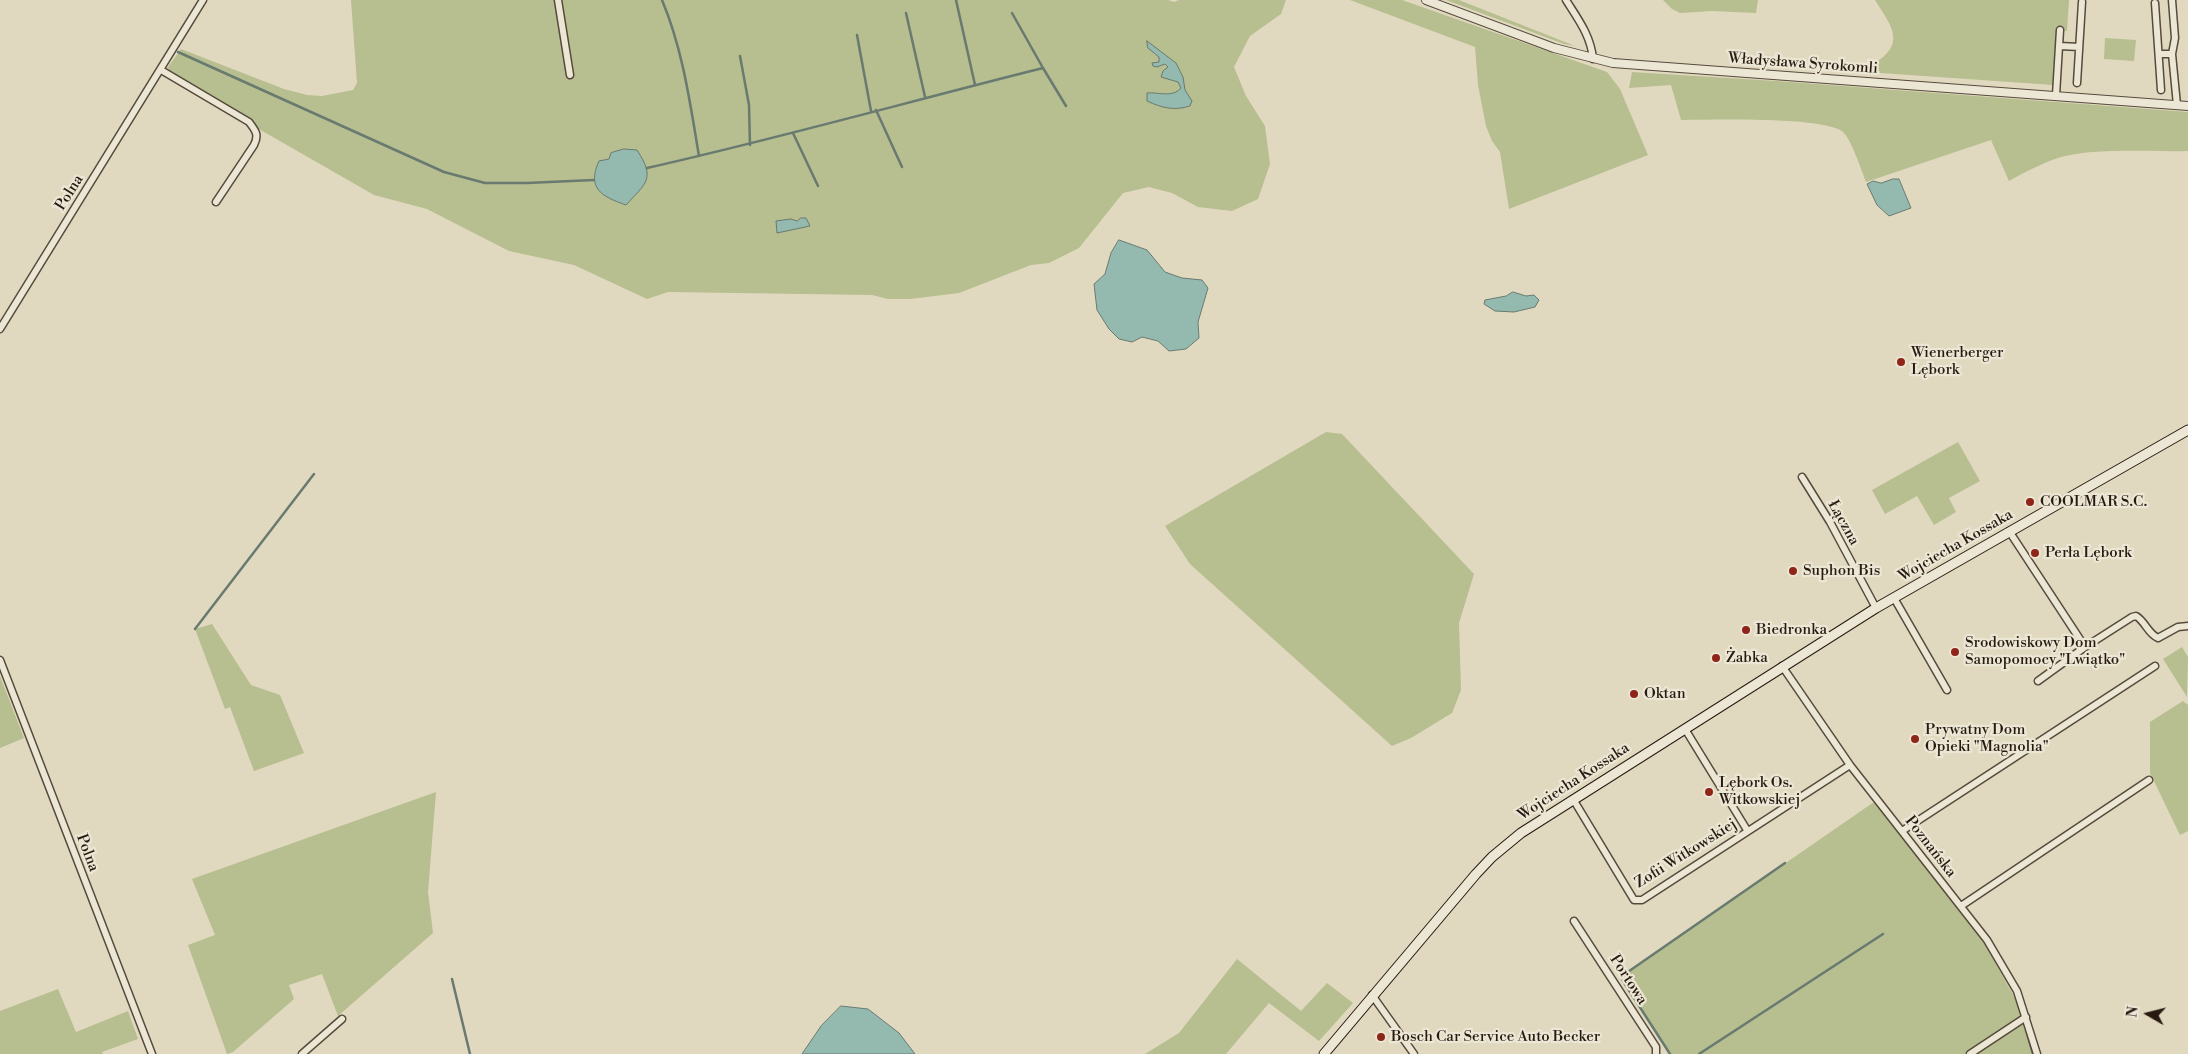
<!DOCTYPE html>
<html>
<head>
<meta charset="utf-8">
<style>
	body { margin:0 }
	#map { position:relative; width:2188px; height:1054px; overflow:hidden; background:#e1d9bf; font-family:"Libre Bodoni",serif }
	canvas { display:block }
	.north { position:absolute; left:2123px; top:989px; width:50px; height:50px; -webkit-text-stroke:4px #ece6d5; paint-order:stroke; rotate:278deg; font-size:14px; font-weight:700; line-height:20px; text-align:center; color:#281a11 }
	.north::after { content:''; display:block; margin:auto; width:18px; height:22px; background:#281a11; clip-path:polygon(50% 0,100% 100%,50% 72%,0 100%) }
</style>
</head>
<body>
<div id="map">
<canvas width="2188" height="1054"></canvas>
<div class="north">N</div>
</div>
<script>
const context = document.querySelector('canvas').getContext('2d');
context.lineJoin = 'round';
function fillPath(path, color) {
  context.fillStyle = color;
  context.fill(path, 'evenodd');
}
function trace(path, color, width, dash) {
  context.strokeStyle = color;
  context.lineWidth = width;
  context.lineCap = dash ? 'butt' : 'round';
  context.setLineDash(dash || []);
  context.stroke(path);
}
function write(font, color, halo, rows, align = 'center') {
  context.font = font + ' "Libre Bodoni",serif';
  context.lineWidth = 4.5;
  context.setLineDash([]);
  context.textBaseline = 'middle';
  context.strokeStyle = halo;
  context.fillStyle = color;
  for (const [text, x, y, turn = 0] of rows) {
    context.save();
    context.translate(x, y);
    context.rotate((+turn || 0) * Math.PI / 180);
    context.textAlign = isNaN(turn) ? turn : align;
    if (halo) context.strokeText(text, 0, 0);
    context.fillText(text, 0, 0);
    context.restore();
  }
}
fillPath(new Path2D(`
	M351,0H1168L1174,2L1179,0H1286L1281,14L1250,36L1234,67L1246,96L1265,126L1270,164L1258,199L1232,211L1198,207L1172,193L1149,187L1123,193L1079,248L1049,263L1031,265L959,293L910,299H888L872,295L668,292L647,299L574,265L509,251L427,209L374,195L163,74L181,49L284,89L307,95L322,96L353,90L357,83Z
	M1350,0H1402L1607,72L1620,89L1648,155L1509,209L1500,152L1492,141L1486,126L1478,85L1475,47Z
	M1446,0H1459L1575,46L1564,44Z
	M1663,0H1758L1756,13L1712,11L1680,13L1672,9Z
	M1875,0H2069L2067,31L2056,30L2053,85L1852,71C1864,69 1874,65 1883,57C1905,39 1887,20 1875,0Z
	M2105,38L2136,40L2134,61L2104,59Z
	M1632,72L1776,81L2188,112V151C2149,152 2103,148 2065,156C2046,161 2027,171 2009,181L1991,140L1866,182C1862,171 1851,140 1844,133C1829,116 1708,120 1681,120L1671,85L1629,88Z
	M1326,432L1342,434L1474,574L1459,623L1461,690L1452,713L1411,738L1392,746L1190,564L1165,526Z
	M1958,442L1980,481L1949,498L1956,512L1934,525L1917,496L1885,514L1872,490Z
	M212,624L251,685L280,695L304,753L254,771L230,707L225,709L195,629Z
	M2182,647L2188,657L2187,697L2163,659Z
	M0,676L24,738L0,748Z
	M2183,701L2188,705V831L2180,835L2150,773V722Z
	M436,792L428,892L433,933L338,1016L322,974L289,985L294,999L233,1052L227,1054L188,945L215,935L192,879Z
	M1874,802L1984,943L2016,1000L2033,1054H1670L1623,981L1622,976Z
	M1237,959L1301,1011L1327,983L1353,1003L1319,1041L1269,1003L1226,1054H1145L1179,1033Z
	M58,989L76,1032L128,1011L138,1039L102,1052L103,1054H0V1011Z`), '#b7be8f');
const water = new Path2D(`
	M1147,41L1176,63L1183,77L1185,90L1192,101L1190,106C1174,111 1162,108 1147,101V93C1159,92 1172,98 1181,88L1178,82L1161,77L1163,71L1168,67L1165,64L1157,67L1153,66L1152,63L1159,62V57L1148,48Z
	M624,149L637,150C656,179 646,183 626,205C603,197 586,189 599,161L609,159L611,153Z
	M1893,179H1899L1911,208L1889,216L1877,205L1867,184L1873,181L1881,183Z
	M801,218H806L810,226L777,233L776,221L791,219L797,221Z
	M1119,240L1147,250L1165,272L1182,278L1202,280L1208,288L1198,322L1199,338L1186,349L1169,351L1158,341L1142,337L1132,342L1119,339L1109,329L1097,310L1094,284L1105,274L1111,253Z
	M1513,292L1526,296L1534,295L1539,300L1535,307L1514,312L1495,311L1484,304L1485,300L1506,296Z
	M841,1006L868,1009L899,1033L915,1054H802L821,1026Z`);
fillPath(water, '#94bab0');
trace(water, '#697a70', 1);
trace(new Path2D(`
	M662,0C683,50 690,103 699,156
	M956,0L975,85
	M906,13L925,97
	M857,35L871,111
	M178,52L444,172L485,183H527L594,180
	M740,56L749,105L750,145
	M1043,68L1066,106
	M876,110L902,167
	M793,133L818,186
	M647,168C780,138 911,101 1043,68L1012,13
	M195,629L314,474
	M452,979L470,1054
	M2027,1033L2033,1054
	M1670,1054L1623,981L1622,976L1785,863
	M1699,1054L1883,934`), '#697a70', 2.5);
const minor = new Path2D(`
	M558,0L570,75
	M1566,0C1578,19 1591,36 1593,59
	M2172,0L2175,38L2172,54
	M2155,3L2161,90
	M2060,46L2079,47
	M2159,54H2172L2177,105
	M161,70L249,122C256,131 259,135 254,145L216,202
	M2077,83L2082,2
	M2056,95L2060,30
	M0,329L203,0
	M1802,477L1830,522L1876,608
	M2009,531L2085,647
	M1894,598L1947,690
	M0,660L152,1054
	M1782,666L1850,765L1987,940L2017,991L2037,1054
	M2038,681L2085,647L2132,617L2136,616C2145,621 2148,634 2158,638L2178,627L2188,626
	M1685,729L1747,830
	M1573,799L1634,900H1642L1850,765
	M1902,831L2155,666
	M1961,906L2149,780
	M1574,921L1656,1047V1054
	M1372,995L1414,1054
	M302,1054L342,1019
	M1970,1054L2026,1017`);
const tertiary = new Path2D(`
	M1426,0L1554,48L1613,63L2188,106`);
const secondary = new Path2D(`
	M1324,1054L1476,874L1492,857L1521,833L1876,608L2188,430`);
trace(minor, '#564a3c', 9);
trace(tertiary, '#564a3c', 10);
trace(secondary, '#281a11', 11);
trace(minor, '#ece6d5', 6);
trace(tertiary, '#ece6d5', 8);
trace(secondary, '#ece6d5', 9);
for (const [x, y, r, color] of [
	[1901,362,5,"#8f2418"],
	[2030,502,5,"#8f2418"],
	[2035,553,5,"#8f2418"],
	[1793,571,5,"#8f2418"],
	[1746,630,5,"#8f2418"],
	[1955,652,5,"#8f2418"],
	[1716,658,5,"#8f2418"],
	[1634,694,5,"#8f2418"],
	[1915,739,5,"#8f2418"],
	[1709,792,5,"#8f2418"],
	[1381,1037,5,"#8f2418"]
]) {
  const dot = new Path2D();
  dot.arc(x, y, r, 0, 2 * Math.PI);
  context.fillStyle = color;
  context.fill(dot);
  trace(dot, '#ece6d5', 2);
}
write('15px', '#281a11', '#ece6d5', [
	["Władysława Syrokomli",1803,64,4],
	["Polna",70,193,-58],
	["Łączna",1843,523,61],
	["Wojciecha Kossaka",1956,546,-30],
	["Wojciecha Kossaka",1574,782,-33],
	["Poznańska",1930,847,52],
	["Polna",87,853,69],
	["Zofii Witkowskiej",1686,854,-32],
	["Portowa",1628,980,57]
]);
write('15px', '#281a11', '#ece6d5', [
	["Wienerberger",1911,353],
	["Lębork",1911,370],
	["COOLMAR S.C.",2040,502],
	["Perła Lębork",2045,553],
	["Suphon Bis",1803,571],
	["Biedronka",1756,630],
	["Srodowiskowy Dom",1965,643],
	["Samopomocy \"Lwiątko\"",1965,660],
	["Żabka",1726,658],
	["Oktan",1644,694],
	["Prywatny Dom",1925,730],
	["Opieki \"Magnolia\"",1925,747],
	["Lębork Os.",1719,783],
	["Witkowskiej",1719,800],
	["Bosch Car Service Auto Becker",1391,1037]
], 'left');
</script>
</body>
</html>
